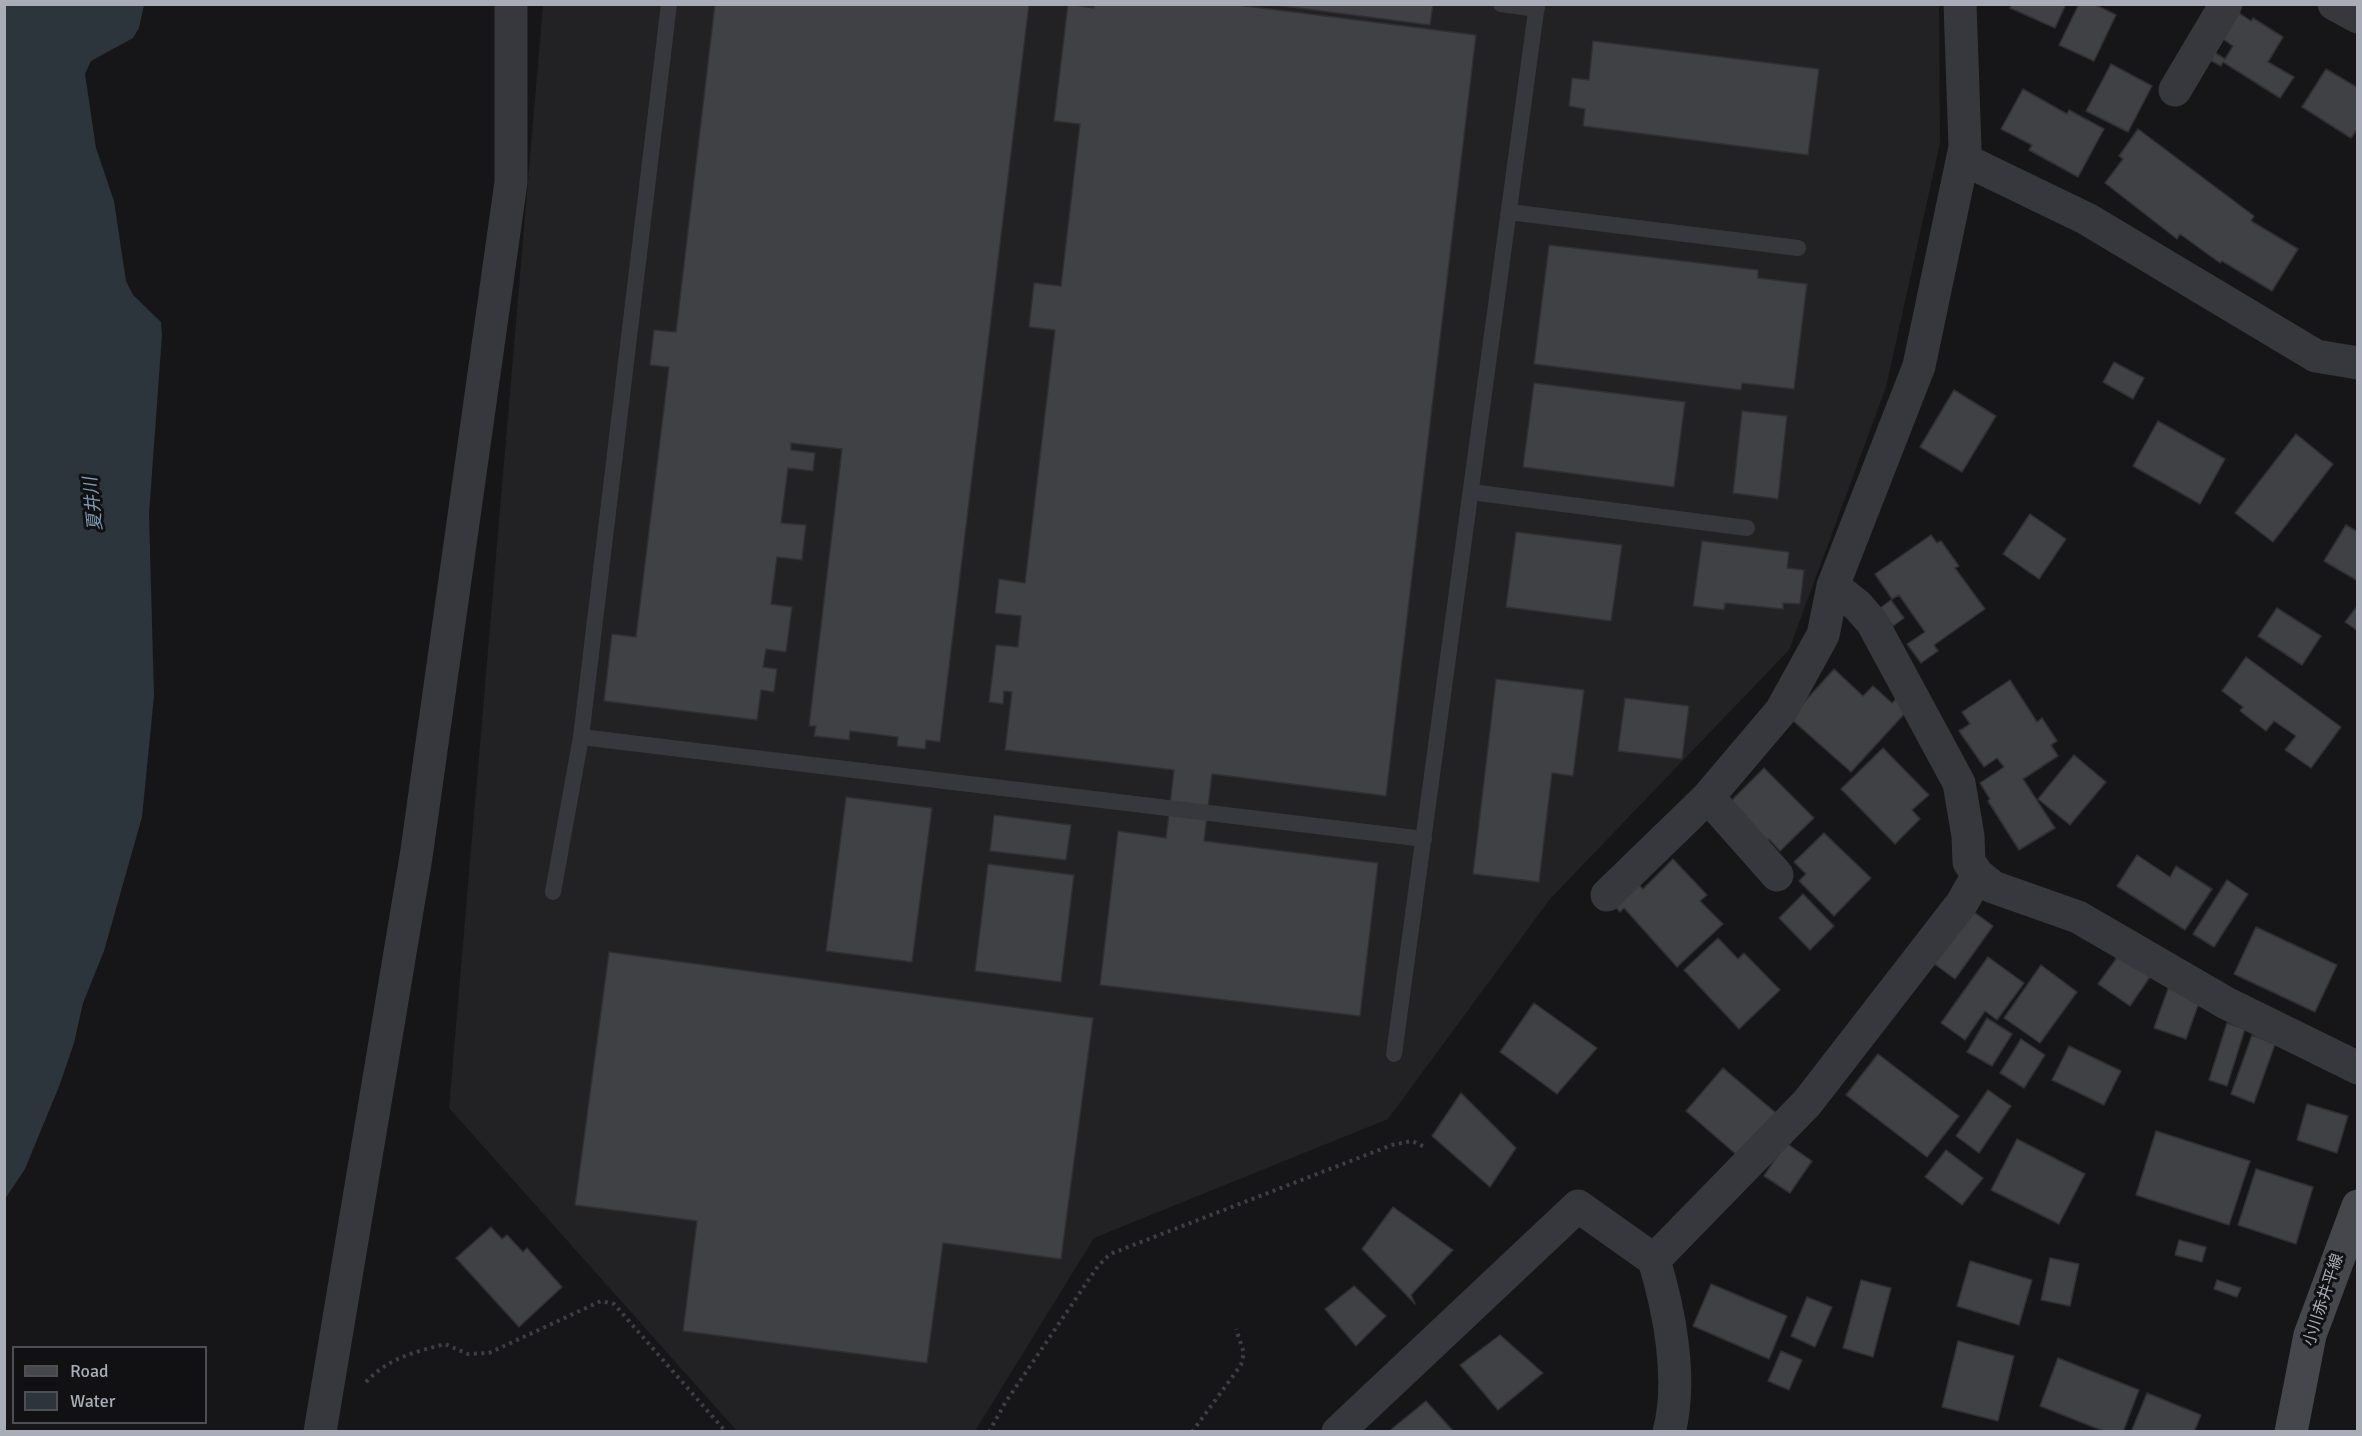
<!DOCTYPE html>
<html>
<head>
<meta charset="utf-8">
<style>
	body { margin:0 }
	#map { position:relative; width:2362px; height:1436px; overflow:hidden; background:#161618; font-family:Signika,sans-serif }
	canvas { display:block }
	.frame { position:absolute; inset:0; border:6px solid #a8adb8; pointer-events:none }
	.legend { position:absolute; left:12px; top:1346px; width:195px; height:78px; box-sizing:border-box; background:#111113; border:2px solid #4d4f55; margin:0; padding:8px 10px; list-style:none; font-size:18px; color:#a8adb8 }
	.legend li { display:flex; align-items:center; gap:12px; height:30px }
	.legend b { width:30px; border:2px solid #4d4f55 }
</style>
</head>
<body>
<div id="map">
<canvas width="2362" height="1436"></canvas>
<div class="frame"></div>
<ul class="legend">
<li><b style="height:8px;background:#45474d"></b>Road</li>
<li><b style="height:16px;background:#2c353c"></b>Water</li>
</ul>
</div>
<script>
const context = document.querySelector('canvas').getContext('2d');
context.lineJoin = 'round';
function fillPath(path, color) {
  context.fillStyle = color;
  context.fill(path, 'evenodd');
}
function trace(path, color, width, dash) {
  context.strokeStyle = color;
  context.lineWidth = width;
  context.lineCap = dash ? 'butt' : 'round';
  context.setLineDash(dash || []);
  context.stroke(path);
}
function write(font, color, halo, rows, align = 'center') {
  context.font = font + ' Signika,"Noto Sans JP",sans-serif';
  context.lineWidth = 6;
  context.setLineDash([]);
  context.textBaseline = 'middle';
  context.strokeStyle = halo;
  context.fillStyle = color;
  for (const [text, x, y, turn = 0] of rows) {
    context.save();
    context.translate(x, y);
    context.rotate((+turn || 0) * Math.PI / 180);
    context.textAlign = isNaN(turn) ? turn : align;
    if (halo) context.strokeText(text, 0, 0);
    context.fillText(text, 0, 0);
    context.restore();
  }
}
fillPath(new Path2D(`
	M543,5H1939L1940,143L1886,387L1789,650L1550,899L1388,1119L1094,1238L975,1431H737L449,1108Z`), '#222225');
fillPath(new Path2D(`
	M5,4L144,5L139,28L133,38L91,61L85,74L96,148L114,201L126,281L133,295L161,322L162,335L149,514L154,696L142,817L104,951L83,1003L74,1043L60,1084L25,1169L5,1199Z`), '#2c353c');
const building = new Path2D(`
	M715,4H1029L940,742L926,740L925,749L897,746L898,737L850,731L849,740L814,736L816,726H809L842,449L791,443V450L815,453L813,471L788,468L781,523L806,525L802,560L777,557L771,604L792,607L786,652L766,649L763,667L777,669L774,692L761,690L757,720L604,701L612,634L636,637L669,367L650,365L654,330L676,332Z
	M1068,4L1094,8V4H1230L1476,35L1386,796L1212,774L1204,841L1378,863L1360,1016L1100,985L1118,831L1166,838L1174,770L1005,750L1012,692L1004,691L1003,704L989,702L996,645L1018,647L1021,616L995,613L999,579L1025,583L1055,330L1029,327L1034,283L1061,286L1080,124L1054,121Z
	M1267,4H1433L1430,25Z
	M2012,4H2066L2055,28L2010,8Z
	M2079,4H2094L2116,15L2094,61L2059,45Z
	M2239,13L2251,21L2253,18L2283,37L2268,62L2294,77L2280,98L2223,62L2221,66L2210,60L2214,52L2225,59L2233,46L2223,39Z
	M1593,41L1819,69L1808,155L1583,126L1585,109L1569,106L1572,78L1589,80Z
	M2111,64L2152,86L2128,132L2086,111Z
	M2326,69L2358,88V128L2351,138L2302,107Z
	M2023,89L2067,114L2069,110L2104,129L2078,177L2029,150L2032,145L2001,129Z
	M2138,129L2254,216L2251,221L2298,249L2272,291L2222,261L2220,263L2180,234L2177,239L2105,183L2123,159L2119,156Z
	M1549,245L1758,270V278L1807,284L1794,389L1742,383L1741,390L1534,364Z
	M2114,362L2144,378L2133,399L2103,382Z
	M1534,383L1685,402L1674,487L1523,467Z
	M1954,390L1996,416L1962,472L1920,447Z
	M1742,411L1787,416L1778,499L1733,493Z
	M2158,421L2225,459L2200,504L2133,466Z
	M2296,434L2333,464L2273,542L2235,513Z
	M2030,514L2066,539L2039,579L2003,554Z
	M2346,525L2358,532V581L2324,561Z
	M1516,532L1622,545L1611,621L1506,607Z
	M1931,535L1937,543L1941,541L1959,566L1955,568L1985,609L1934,645L1938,651L1921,663L1907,644L1925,632L1899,595L1892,599L1875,574Z
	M1702,541L1789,552L1787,568L1804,570L1800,604L1783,603V609L1725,603L1724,610L1693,606Z
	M1891,600L1904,618L1893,626L1880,608Z
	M2358,605V631L2345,622Z
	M2277,608L2321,636L2302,665L2258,636Z
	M2246,657L2341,727L2311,768L2285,750L2296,736L2274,721L2266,731L2240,711L2243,707L2222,691Z
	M1834,669L1863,696L1873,686L1892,703L1899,696L1907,711L1851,772L1790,718Z
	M1496,679L1584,690L1573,776L1552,773L1539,882L1473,874Z
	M2010,680L2037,722L2042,718L2057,741L2051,745L2058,756L2023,779L2055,828L2019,850L1988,801L1990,799L1980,783L2004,767L1997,758L1984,767L1959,731L1970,724L1962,712Z
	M1625,698L1689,706L1682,759L1618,751Z
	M1883,748L1929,795L1912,810L1920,819L1895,844L1841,789Z
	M2074,755L2106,782L2070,825L2038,799Z
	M1764,768L1814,818L1780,851L1769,839L1764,844L1732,800Z
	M846,797L932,808L912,962L826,951Z
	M994,815L1071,825L1066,860L990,851Z
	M1824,833L1871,878L1834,916L1799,881L1806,874L1794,862Z
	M2137,855L2170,877L2176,866L2212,889L2185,930L2117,886Z
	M1673,859L1707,895L1700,901L1723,924L1677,967L1624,908L1620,912L1612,903L1635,881L1643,889Z
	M988,864L1074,875L1061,982L975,971Z
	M2227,880L2248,894L2214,947L2193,934Z
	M1803,894L1834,926L1810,950L1779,918Z
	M1971,910L1993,926L1955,979L1933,963Z
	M2256,927L2337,965L2315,1012L2234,974Z
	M1718,938L1738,959L1744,953L1780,990L1739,1029L1684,970Z
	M609,952L1093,1018L1061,1259L943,1243L927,1363L683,1331L697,1221L575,1205Z
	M2121,952L2152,974L2130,1006L2098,984Z
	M1988,957L2024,983L1997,1020L1985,1011L1965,1040L1941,1023Z
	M2041,965L2077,992L2040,1043L2004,1018Z
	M2169,986L2201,997L2186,1039L2154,1028Z
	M1534,1003L1597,1048L1557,1094L1500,1052Z
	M1987,1018L2012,1034L1992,1066L1967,1052Z
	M2227,1023L2245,1029L2227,1086L2209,1080Z
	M2252,1035L2275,1044L2254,1103L2231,1094Z
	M2021,1039L2045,1055L2024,1088L2000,1073Z
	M2069,1046L2121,1071L2104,1105L2052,1080Z
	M1878,1054L1959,1116L1927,1157L1846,1095Z
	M1723,1068L1776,1113L1738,1156L1686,1111Z
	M1988,1090L2011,1106L1979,1153L1956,1136Z
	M1461,1093L1516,1148L1490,1187L1432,1136Z
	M2307,1104L2348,1116L2337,1153L2297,1140Z
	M2156,1131L2250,1161L2229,1225L2136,1195Z
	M2017,1139L2085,1174L2059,1224L1991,1190Z
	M1786,1143L1812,1161L1790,1193L1764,1176Z
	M1946,1150L1983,1178L1962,1205L1925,1177Z
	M2256,1169L2313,1187L2296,1244L2238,1225Z
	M1393,1207L1453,1250L1411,1295L1415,1304L1362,1249Z
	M491,1227L502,1239L507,1235L523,1252L527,1248L562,1287L519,1327L456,1258Z
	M2179,1240L2206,1247L2202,1262L2175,1255Z
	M2050,1258L2079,1264L2070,1306L2041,1300Z
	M1970,1261L2032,1280L2019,1325L1957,1306Z
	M1861,1280L1891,1288L1873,1357L1843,1348Z
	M2217,1280L2241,1288L2237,1297L2214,1289Z
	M1711,1284L1787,1316L1769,1359L1693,1326Z
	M1354,1286L1386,1316L1356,1346L1325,1309Z
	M1807,1297L1832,1307L1815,1347L1791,1336Z
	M1500,1335L1543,1373L1498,1410L1460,1365Z
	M1958,1341L2014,1356L1998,1421L1942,1407Z
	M1781,1351L1802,1360L1789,1390L1768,1381Z
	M2058,1358L2139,1390L2123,1432H2106L2040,1406Z
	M2147,1393L2201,1415L2194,1432H2131Z
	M1426,1401L1454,1432H1388Z`);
fillPath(building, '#404145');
trace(building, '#303034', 1.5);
trace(new Path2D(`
	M366,1382C388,1358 415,1352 445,1344L468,1354L489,1353L601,1301L614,1304L726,1432
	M989,1432L1005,1403L1098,1266L1110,1254L1392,1145L1412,1141L1425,1147
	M1192,1432L1241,1365L1244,1353L1236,1329`), '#3d3f44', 4, [3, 4.5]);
trace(new Path2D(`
	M1501,4L1537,9
	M1509,212L1798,248
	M1471,492L1747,528
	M581,737L1424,839
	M553,892L581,737L669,4
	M1394,1054L1537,4`), '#37383d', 16);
trace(new Path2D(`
	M2334,4L2358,17
	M2175,90L2226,4
	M1963,159L2087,219L2316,356L2358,363
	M1833,586L1857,605L1872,622L1959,783L1968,836L1969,862L1978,875L1993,887L2078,917L2226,1003L2358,1068
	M1708,797L1777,875
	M1607,895L1708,797L1781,711L1823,635L1833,586L1919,366L1965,147L1960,4
	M1654,1260C1669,1309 1683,1380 1669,1432
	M320,1432L416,857L511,182V4
	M1338,1432L1578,1206L1654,1260L1807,1103L1962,903L1978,875`), '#37383d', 33);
trace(new Path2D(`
	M2291,1432L2310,1335L2358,1206`), '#45474d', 33);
write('16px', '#a8adb8', '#111113', [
	["小川赤井平線",2324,1300,-72]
]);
write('italic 18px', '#7f9bb3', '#111113', [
	["夏井川",94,504,-96]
]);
</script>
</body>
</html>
